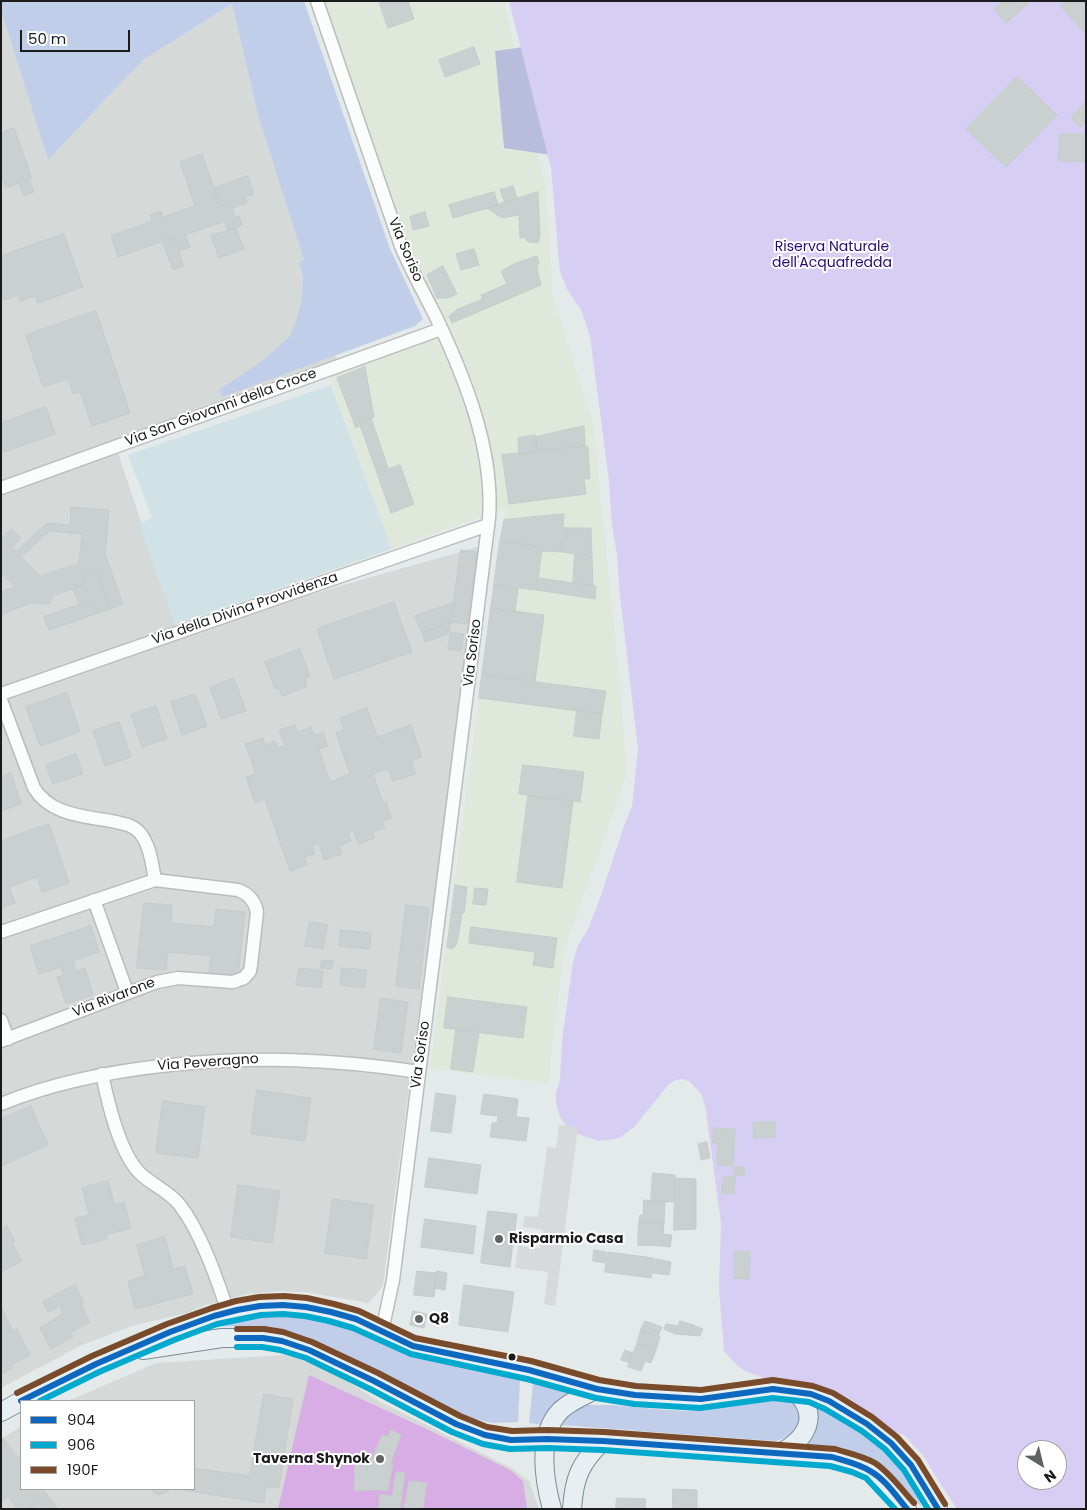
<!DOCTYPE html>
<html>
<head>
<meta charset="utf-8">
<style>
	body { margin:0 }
	#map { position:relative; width:1087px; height:1510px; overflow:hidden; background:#e3eae9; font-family:Poppins,sans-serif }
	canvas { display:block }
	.frame { position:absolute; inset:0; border:2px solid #1b1b1b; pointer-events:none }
	.legend { position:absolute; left:20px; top:1400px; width:175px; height:90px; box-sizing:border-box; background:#fff; border:1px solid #a4a4a4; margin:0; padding:6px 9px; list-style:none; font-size:15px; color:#1b1b1b }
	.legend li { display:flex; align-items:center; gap:10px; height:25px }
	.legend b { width:25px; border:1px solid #a4a4a4 }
	.north { position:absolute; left:1017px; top:1440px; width:50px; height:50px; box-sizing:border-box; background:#fff; border:1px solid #a4a4a4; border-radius:50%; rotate:144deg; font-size:14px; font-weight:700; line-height:20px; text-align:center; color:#1b1b1b }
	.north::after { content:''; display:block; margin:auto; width:18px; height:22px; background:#616363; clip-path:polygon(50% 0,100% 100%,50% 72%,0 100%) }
	.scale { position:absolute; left:20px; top:30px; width:110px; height:22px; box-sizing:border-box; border:2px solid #1b1b1b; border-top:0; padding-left:6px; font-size:15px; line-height:18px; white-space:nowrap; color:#1b1b1b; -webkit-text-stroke:4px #fff; paint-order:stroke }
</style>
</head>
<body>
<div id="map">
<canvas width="1087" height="1510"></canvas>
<div class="frame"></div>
<ul class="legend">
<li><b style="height:6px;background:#0c69bf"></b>904</li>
<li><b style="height:6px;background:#00a9ce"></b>906</li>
<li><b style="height:6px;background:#7a4b2a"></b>190F</li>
</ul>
<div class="north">N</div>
<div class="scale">50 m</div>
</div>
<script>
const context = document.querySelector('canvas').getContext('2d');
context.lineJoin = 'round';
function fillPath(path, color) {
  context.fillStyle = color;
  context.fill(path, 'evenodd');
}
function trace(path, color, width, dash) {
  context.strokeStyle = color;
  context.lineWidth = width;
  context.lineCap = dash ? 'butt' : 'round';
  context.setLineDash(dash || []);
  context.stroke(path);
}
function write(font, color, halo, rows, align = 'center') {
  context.font = font + ' Poppins,sans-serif';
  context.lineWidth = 4;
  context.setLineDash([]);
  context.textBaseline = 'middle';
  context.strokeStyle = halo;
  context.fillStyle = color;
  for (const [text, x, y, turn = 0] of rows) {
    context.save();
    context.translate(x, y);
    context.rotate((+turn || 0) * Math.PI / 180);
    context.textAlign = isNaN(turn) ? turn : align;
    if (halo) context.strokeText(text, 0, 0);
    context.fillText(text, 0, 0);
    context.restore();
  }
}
fillPath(new Path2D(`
	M232,4L258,115L339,366L116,447L178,632L481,546L383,1284L377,1294L368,1303L306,1292L276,1291L247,1294L206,1305L187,1313L135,1325L82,1345L1,1388V11L48,160L143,60Z
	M284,1355L299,1359L332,1372L379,1401L513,1469L529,1481L539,1509H1V1439L21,1427V1489H194V1401H68L156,1363Z`), '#d5d9d8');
fillPath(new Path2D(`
	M317,1H504L546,191L553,296L593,423L620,684L627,774L564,950L548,1084L430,1068L500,541L506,508L392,549L327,370L441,329L418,284Z`), '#e0e8dc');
fillPath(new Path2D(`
	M331,385L392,549L175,625L139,524L152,518L128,455Z`), '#d1e2e7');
fillPath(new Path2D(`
	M1,1H304L390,249L423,319L415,326L222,397L219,390L265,359L290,336L296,321L302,299L303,276L299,262L304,260L258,115L232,4L143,60L48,160L1,11Z
	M291,1312L340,1322L404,1352L420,1357L520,1379L518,1422L493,1423L473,1419L454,1412L351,1359L294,1333L273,1327L205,1326L261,1313Z
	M533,1383L574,1391C558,1400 547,1407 543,1425L529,1423Z
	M783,1398L794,1399L801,1410C798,1430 795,1437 774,1441L560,1425L562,1417L577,1407L588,1405H610L666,1410L691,1411L713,1408L757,1399Z
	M813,1405C819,1407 826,1409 832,1412C853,1421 888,1449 902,1467C910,1479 916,1493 921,1506C898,1484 875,1457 844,1449C830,1445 815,1445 801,1444Z`), '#c0ceea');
fillPath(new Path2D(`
	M531,46L551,155L504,148L495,51Z`), '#b7bdda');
fillPath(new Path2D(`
	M509,1H1086V1509H957L938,1480L923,1455L904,1435L889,1430L856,1407L815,1386L800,1382L764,1378L747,1372L738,1366L724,1351L719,1288L721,1223L705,1105L701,1094L690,1082L684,1079L676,1080L669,1084L635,1126L620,1138L608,1140L598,1141L573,1132L566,1126L560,1117L556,1103V1092L560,1080L562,1041L573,961L578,946L589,927L598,904L624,826L632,807L638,749L620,596L617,555L612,525L609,481L590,336L581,310L567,289L560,272L551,168ZM1027,1450H1057V1480H1027Z`), '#d7cff3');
fillPath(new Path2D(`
	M309,1375L433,1432L510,1470L523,1481L527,1509H278Z`), '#d8ace4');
fillPath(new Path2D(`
	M559,1125L578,1127L555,1306L544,1304L548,1272L515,1268L518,1246L540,1248L543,1230L523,1227L525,1216L538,1217L547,1147L556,1148Z`), '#d7dada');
const building = new Path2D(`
	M379,1H408L414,19L388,28Z
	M1002,1H1012L1020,11L1006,23L994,9Z
	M1012,1H1031L1020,11Z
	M1065,1H1086V34L1060,6Z
	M474,47L480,64L445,77L439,60Z
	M1017,77L1057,115L1006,167L966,129Z
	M1086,102V122L1080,127L1071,118Z
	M14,128L32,178L29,179L34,192L24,196L19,183L6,188L1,174V133Z
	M1060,134H1086V162L1059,161Z
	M202,154L220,206L230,202L235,217L239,216L242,225L228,230L225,221L185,235L190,247L179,251L174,237L118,257L111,236L152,221L150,215L161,211L163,217L195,206L180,162Z
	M248,176L254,194L245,197L247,203L232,208L230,202L220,206L214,188Z
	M513,186L517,199L505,203L500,190Z
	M494,192L498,205L453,218L449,205Z
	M538,192L540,235L538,243L529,242L526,240L525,237L520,238L519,215L502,218L487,208Z
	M425,212L429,226L413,230L410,217Z
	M236,228L244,249L219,258L211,236Z
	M64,234L83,287L38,303L35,296L20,301L18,295L1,301V256Z
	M174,237L184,266L173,270L162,241Z
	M474,249L479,265L461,270L456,254Z
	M537,256L539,262L537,269L541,285L452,323L449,316L458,309L483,299L481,295L507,284L501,271L514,264Z
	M443,266L457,294L449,298H437L427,275Z
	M96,311L130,413L92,426L80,392L73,394L68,379L43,387L26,335Z
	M365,367L374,417L356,428L337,378Z
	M46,407L55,434L1,453V423Z
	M371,418L388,468L377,473L360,425Z
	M584,426L585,446L537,451L536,437Z
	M535,435L537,451L519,454L518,438Z
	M585,446L588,447L590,479H584L586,494L509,504L502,455Z
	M400,465L414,504L391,513L377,473Z
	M71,507L109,510L105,554L123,604L110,609L97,572L82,577L85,584L52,596L50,604L30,603L1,615V592L15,587L1,573V539L11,529L21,538L12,547L16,552L47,523L70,525ZM50,531L82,534L79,563L40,576L21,557Z
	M564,514L563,527L567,528L566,540H562V552L542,551V547L500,541L504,520Z
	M567,528H591L592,556L562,552V540H566Z
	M500,541L542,547L537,590L494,585Z
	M461,550L477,552L467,624L451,622Z
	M575,554L592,556L593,586L573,583Z
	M97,572L110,609L98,613L93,600L79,605L73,588L85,584L82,577Z
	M538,578L596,586L595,599L537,590Z
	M494,585L518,588L515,612L491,608Z
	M93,600L98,613L49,630L44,617Z
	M394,602L412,652L334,679L317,629Z
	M453,603L451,622L422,633L415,616Z
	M491,608L544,615L535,681L482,675Z
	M451,622L448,634L425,642L422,633Z
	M451,632L464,634L461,651L448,649Z
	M300,649L310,677L305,679L307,687L282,696L279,688L275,689L265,662Z
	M482,675L606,691L602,714L479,698Z
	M234,678L246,711L221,719L210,687Z
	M67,693L80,732L40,746L26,707Z
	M195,694L207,726L182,735L171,702Z
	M156,706L167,739L142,747L131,715Z
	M367,708L377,737L411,725L422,757L411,761L416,774L393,781L388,769L373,774L383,803L386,802L391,818L382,821L385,828L373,832L375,838L358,844L354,831L348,833L351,841L339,846L342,854L324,860L319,844L312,846L315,854L304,857L307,865L290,871L265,799L255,803L246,777L256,774L245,744L263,738L265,745L275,741L278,748L285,746L279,730L295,725L298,732L311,727L314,735L323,732L328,746L319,749L330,782L350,774L336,733L344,730L340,718Z
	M577,710L602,714L599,739L574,736Z
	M119,722L131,757L105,766L93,731Z
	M76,754L83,774L53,784L46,765Z
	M523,765L584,772L580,802L519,794Z
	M11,773L21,804L1,811V777Z
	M528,796L573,801L562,888L517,882Z
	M49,824L69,883L42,892L37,877L9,887L15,903L1,908V841Z
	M455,885L467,887L464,913L452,912Z
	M475,888L488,889L486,905L473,904Z
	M144,903L172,905L171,923L214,927L216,909L245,912L238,977L209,974L211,956L168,952L166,970L137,968Z
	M406,905L429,908L419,989L396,986Z
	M452,912L462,913L457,944L452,949L447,947Z
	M310,922L328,925L323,949L305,946Z
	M91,926L99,952L73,961L76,971L85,968L93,995L66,1004L57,977L64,975L61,967L39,974L30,946Z
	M471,927L557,938L553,968L533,965L535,952L469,943Z
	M341,930L371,933L370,949L339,946Z
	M322,960L333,961L332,969L321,968Z
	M299,968L323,971L321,988L296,985Z
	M342,968L367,970L364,988L340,985Z
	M448,997L527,1007L523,1038L444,1028Z
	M381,998L408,1002L401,1053L374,1049Z
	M456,1030L479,1033L473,1072L451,1069Z
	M257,1090L311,1098L305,1141L251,1134Z
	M436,1093L456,1096L451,1133L431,1131Z
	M484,1094L518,1099L516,1117L529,1118L526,1141L490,1137L492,1123H497L498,1116L481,1114Z
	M163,1101L205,1107L198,1158L156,1153Z
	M31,1106L48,1145L1,1166V1119Z
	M775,1122V1137L754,1138L753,1123Z
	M714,1128L735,1129L733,1166L717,1165L718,1143H713Z
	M707,1142L710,1158L701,1160L698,1144Z
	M429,1158L481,1165L477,1194L425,1187Z
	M744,1167V1175L734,1176V1168Z
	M653,1173L675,1175L674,1202L651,1201Z
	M733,1176H735L734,1194L722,1193L723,1178Z
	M675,1178L696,1179V1229L674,1230Z
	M108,1181L115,1205L124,1202L131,1228L106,1235L107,1239L82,1245L75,1218L89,1215L82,1188Z
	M238,1185L280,1191L272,1243L231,1237Z
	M333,1199L374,1205L366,1259L325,1253Z
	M644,1200L665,1202L664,1223L639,1222L640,1215H643Z
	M488,1211L517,1214L510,1267L481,1263Z
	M425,1219L476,1226L473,1254L421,1247Z
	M639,1222L664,1223L662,1246L638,1245Z
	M7,1226L15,1241L12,1242L22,1261L1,1272V1229Z
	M664,1234L672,1235L670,1247L662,1246Z
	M165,1237L173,1269L185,1266L193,1294L135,1309L128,1281L145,1276L137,1245Z
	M594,1250L606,1252L605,1263L593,1261Z
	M735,1251L750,1252L749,1279L734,1278Z
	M608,1252L654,1258L651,1278L605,1272Z
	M656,1259L671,1262L669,1275L653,1273Z
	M417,1271L437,1273L434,1297L414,1295Z
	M437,1271L447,1273L445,1290L435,1288Z
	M75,1285L84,1302L81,1304L90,1322L70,1333L73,1337L51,1349L40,1328L63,1314L60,1309L62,1308L61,1305L48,1312L43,1302Z
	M464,1285L514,1292L508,1332L459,1325Z
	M2,1309L13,1331L3,1335L17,1329L30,1355L11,1365L13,1368L1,1374V1310Z
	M413,1311L427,1314L424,1328L410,1325Z
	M645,1321L662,1327L658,1336L641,1330Z
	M680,1321L693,1325L689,1335L675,1334L664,1329L666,1324L678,1326Z
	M693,1325L703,1329L700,1336L689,1335Z
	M641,1330L660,1337L656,1350L637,1344Z
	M637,1344L656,1350L651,1363L645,1361L641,1371L628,1367Z
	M625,1350L633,1353L630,1363L621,1360Z
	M264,1394L293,1399L279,1488L266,1487L264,1503L183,1490V1489H194V1468L249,1476Z
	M391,1430L401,1435L391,1462L393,1464L388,1491L381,1490L354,1491L355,1460L372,1459L382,1435L388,1436Z
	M3,1438L21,1461V1489H43L47,1495L29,1509H17L9,1497L1,1501V1439Z
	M396,1472L405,1473L400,1509H378L380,1494L392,1496Z
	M409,1481L427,1483L423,1509H404Z
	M151,1489H170L169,1491L158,1495Z
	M673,1489L697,1490V1509H673Z
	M47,1495L58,1509H29Z
	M617,1498L646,1499L645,1509H616Z`);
fillPath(building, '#cad0cf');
trace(building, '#c4cdcb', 1);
const street = new Path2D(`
	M317,1L401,246C411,270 424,293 436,317C465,378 494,450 489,518L393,1280L382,1331
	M1,488L441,329
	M1,694L488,525
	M1,700L34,788C51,816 86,816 116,822C125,824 133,825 140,833C150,845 152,864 155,880
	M94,900L127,992
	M1,932L155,880L238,890C249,894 255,901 257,912L251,965L250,971L244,978L233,982L178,978L157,982L1,1041
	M1,1020L8,1039
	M102,1074C108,1103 120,1157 143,1176C155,1186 169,1192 179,1204C201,1232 217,1279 228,1312
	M1,1104C55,1082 112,1071 170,1065C256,1056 334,1059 419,1072`);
const secondary = new Path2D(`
	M143,1350L222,1338H263L282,1341L300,1346L321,1355L396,1392L456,1424L485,1435L511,1440L547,1439L603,1441L780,1453L832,1457L855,1464L871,1471L884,1483L907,1509
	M21,1401C46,1389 71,1376 96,1364C107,1360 118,1356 128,1351C183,1326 244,1297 306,1307C329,1311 351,1316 372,1326C386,1332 398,1341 413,1346L529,1370L597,1389L635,1395L701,1399L773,1389L794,1391L811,1394L829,1401L867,1424L891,1443L911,1465L938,1509
	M1,1412L21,1401
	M780,1453C807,1439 821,1414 794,1391
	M552,1509C544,1480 537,1435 560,1411C570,1401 584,1396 597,1389
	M572,1509C574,1478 580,1463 603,1441`);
trace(street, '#babdbc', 15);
trace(secondary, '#7b8d94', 20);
trace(street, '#fbfcfc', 12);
trace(secondary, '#e8eff2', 18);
trace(new Path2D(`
	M237,1338H263L282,1341L309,1350L374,1381L456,1424L485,1435L511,1440L547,1439L603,1441L832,1457C845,1461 859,1464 870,1471C885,1479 896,1496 907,1509
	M21,1401L96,1364L170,1332L214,1316L237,1310L260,1306L283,1305L306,1307L331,1312L356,1319L413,1346L529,1370L597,1389L635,1395L701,1399L773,1389L811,1394L829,1401L867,1424L891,1443L911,1465L938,1509`), '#0c69bf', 6);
trace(new Path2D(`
	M237,1347H262L280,1350L306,1358L370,1389L452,1432L483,1444L510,1449L547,1448L603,1450L830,1466L852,1472L866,1478L895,1509
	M40,1401L99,1372L174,1340L217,1324L261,1315L283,1314L305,1316L329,1321L353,1328L411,1354L527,1379L596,1398L634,1404L700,1408L773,1398L809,1402L825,1409L862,1431L885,1449L904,1470L928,1509`), '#00a9ce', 6);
trace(new Path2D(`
	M237,1329H264L283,1332L312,1342L378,1373L460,1416L487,1427L512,1431L547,1430L604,1432L835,1449C848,1453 863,1456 875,1463C890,1473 902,1490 914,1503
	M17,1393L92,1356L167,1324L212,1308L236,1301L259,1297L284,1296L307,1298L334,1304L359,1311L415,1338L531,1361L599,1380L636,1386L701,1390L773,1380L813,1386L833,1393L872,1417L897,1437L918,1460L945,1504`), '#7a4b2a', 6);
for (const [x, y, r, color] of [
	[499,1239,5,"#616363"],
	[419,1319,5,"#616363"],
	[512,1357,4.5,"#1b1b1b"],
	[380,1459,5,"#616363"]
]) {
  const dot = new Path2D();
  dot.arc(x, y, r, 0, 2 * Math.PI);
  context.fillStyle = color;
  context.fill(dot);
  trace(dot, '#fff', 2);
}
write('14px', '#2a077b', '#fff', [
	["Riserva Naturale",832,247],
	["dell'Acquafredda",832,263]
]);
write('14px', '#1b1b1b', '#fff', [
	["Via Soriso",405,250,67],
	["Via San Giovanni della Croce",221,408,-20],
	["Via della Divina Provvidenza",245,609,-19],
	["Via Soriso",473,653,-83],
	["Via Rivarone",114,998,-21],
	["Via Soriso",421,1055,-82],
	["Via Peveragno",208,1063,-4]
]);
write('bold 14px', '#1b1b1b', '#fff', [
	["Risparmio Casa",509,1239],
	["Q8",429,1319],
	["Taverna Shynok",370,1459,"right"]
], 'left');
</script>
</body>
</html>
